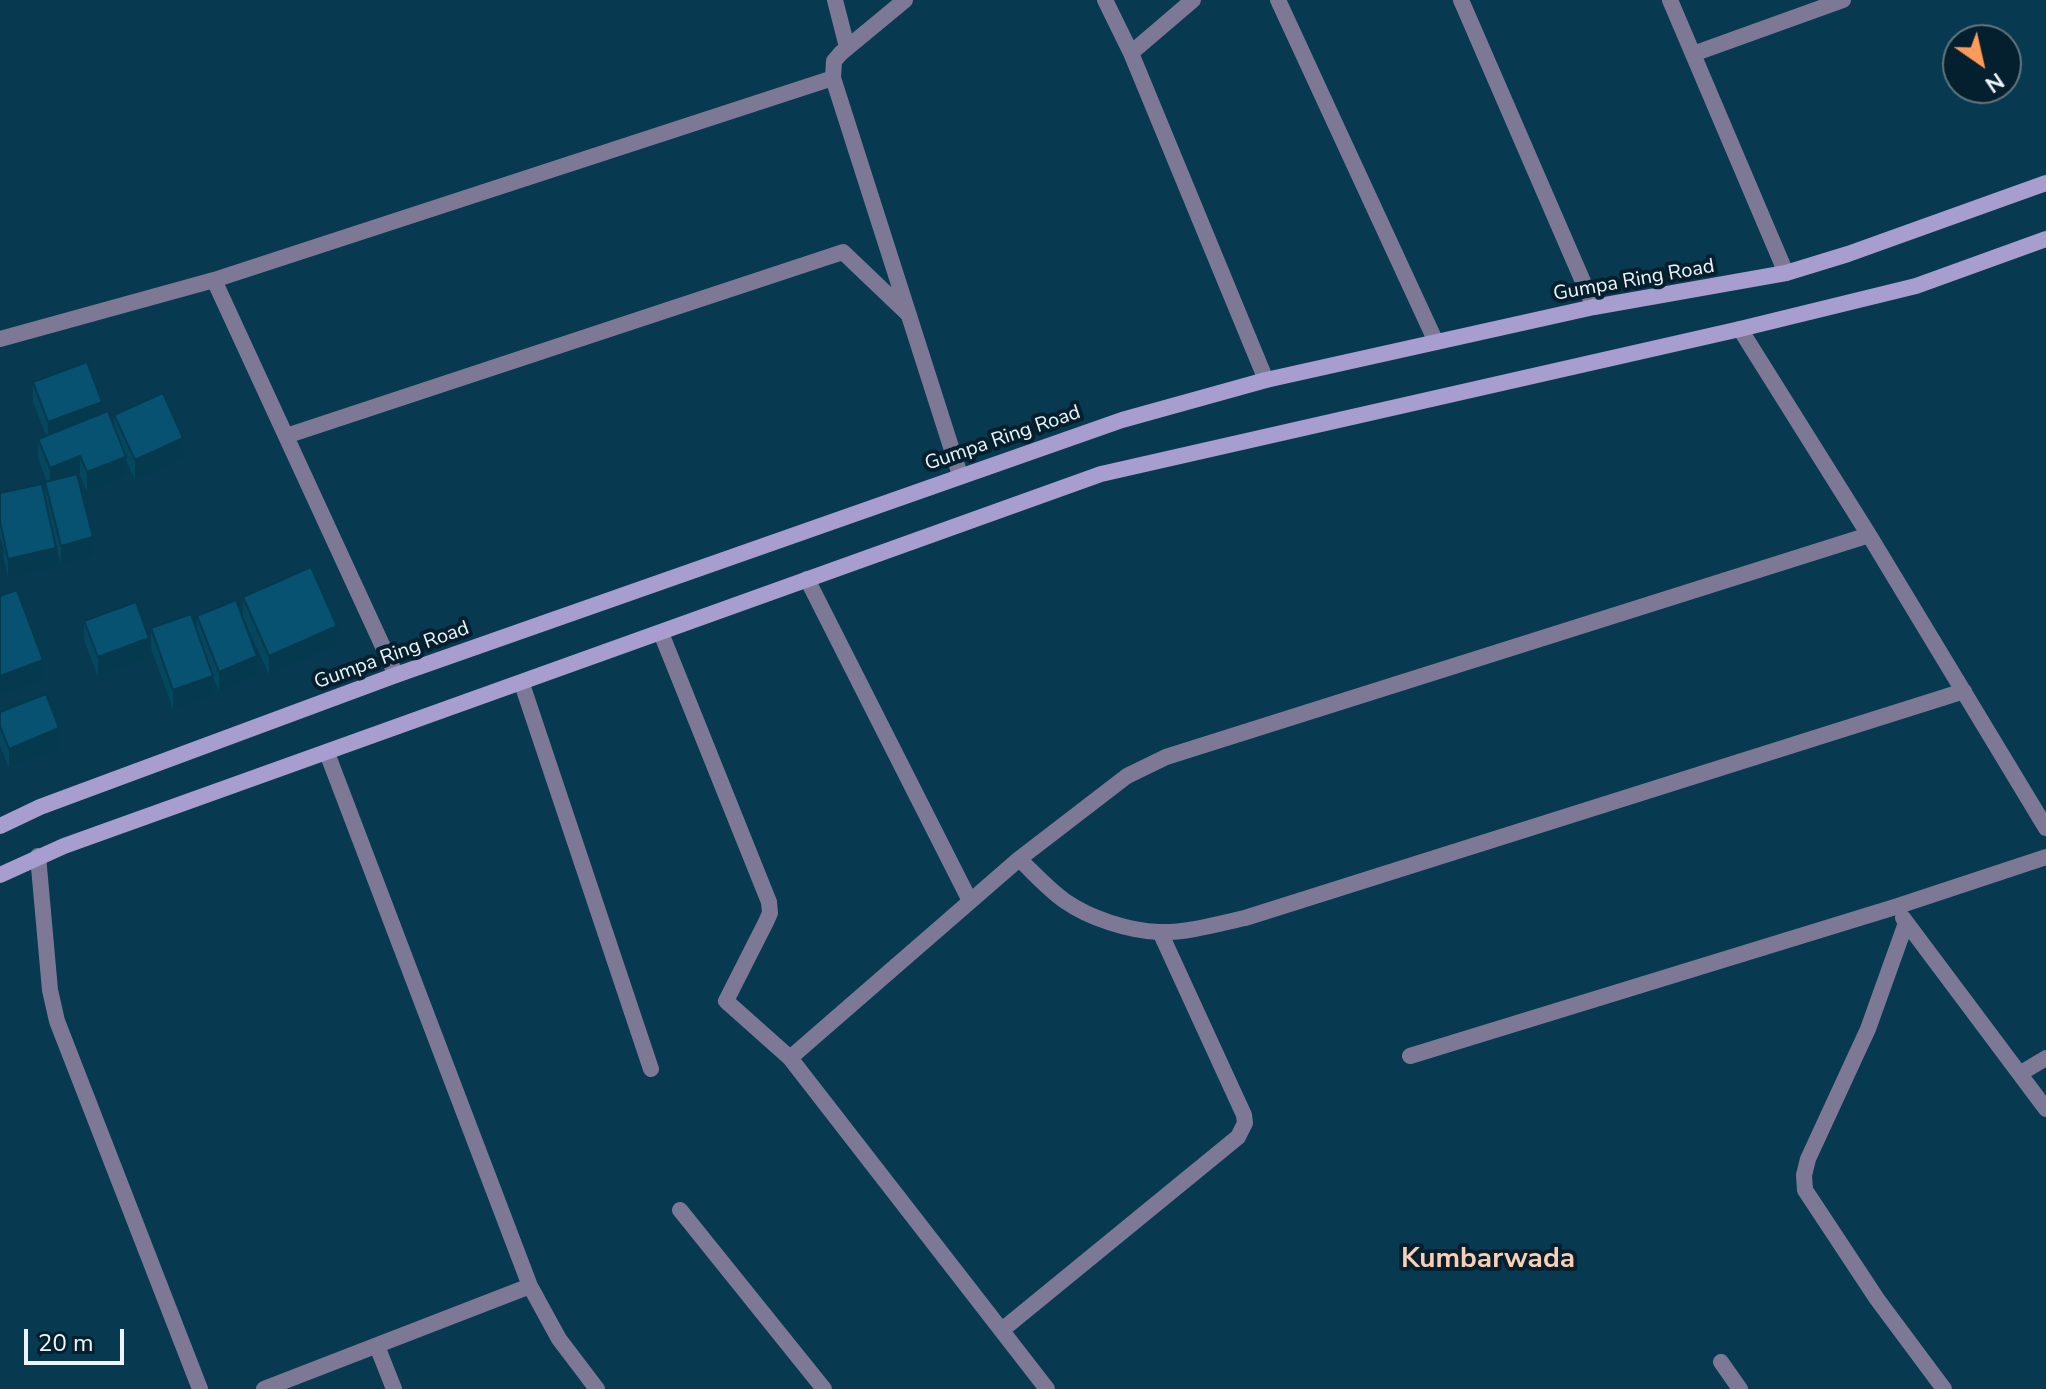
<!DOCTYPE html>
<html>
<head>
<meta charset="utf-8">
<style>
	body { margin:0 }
	#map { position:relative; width:2046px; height:1389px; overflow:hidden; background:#073a50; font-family:"Nunito Sans",sans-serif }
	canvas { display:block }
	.north { position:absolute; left:1942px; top:24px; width:80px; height:80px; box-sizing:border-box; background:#041f2d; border:2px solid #61757f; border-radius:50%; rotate:146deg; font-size:22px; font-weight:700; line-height:32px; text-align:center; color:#edf5fa }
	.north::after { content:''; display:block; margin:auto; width:28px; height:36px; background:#fe9b58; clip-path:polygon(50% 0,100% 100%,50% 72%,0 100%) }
	.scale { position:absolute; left:24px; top:1329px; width:100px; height:36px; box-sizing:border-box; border:4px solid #edf5fa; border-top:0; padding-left:10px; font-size:24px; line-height:28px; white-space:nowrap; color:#edf5fa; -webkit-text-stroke:6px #041f2d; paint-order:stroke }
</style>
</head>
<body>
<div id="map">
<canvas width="2046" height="1389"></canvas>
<div class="north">N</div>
<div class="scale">20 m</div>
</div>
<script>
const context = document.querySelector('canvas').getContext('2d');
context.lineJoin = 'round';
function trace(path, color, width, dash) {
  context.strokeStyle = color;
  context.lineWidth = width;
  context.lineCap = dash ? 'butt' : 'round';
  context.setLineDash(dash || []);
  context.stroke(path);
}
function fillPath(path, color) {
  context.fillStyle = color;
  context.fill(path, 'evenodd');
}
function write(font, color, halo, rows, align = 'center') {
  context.font = font + ' "Nunito Sans",sans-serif';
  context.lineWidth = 8;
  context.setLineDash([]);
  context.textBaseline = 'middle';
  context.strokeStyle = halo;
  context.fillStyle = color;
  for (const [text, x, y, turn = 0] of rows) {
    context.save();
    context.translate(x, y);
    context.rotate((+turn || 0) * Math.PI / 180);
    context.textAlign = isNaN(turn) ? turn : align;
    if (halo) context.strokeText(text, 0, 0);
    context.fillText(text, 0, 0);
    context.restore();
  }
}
trace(new Path2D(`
	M835,0L847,47
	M905,0L841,53L834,61L833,78L960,475
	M1105,0L1131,53L1266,380
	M1278,0L1436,342
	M1461,0L1594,307
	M1670,0L1786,273
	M1131,53L1193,0
	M1693,54L1843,0
	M214,280L396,675
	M1740,329L1869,535L2046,828
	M0,339L214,280L833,78
	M286,436L843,252L909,315
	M807,579L970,901
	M661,633L769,902L770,913L766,922L726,1001L790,1058L1047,1389
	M522,684L651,1069
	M327,753L530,1286L559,1339L597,1389
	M38,856L50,990L57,1021L200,1389
	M1019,859C1034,873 1048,889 1065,901C1089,918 1129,931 1159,932C1186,933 1218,924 1245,918L1964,691
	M1903,918L2046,1109
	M1906,923L1868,1029L1808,1159L1804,1175L1805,1190L1877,1299L1944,1389
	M1410,1056L1895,907L2046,857
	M790,1058L1019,859L1127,776L1166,757L1869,535
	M2021,1073L2046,1058
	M680,1210L824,1389
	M1002,1330L1238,1137L1245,1123L1244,1115L1160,932
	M377,1346L394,1389
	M1721,1362L1740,1389
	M264,1389L530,1286`), '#7e7897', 16);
trace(new Path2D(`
	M0,826L40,807L396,675L1122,420L1266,380L1594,307L1786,273L1848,254L2046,183
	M0,875L64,846L1101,474L1740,329L1916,286L2046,239`), '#a79dcf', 16);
fillPath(new Path2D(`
	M33,382L102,413L114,427V415L183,458L135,480L126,460V476L87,492L80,475L77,476L93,557L61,565L51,524L56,568L8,578L3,555V573L0,574V493L45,497V482H47L38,458V439L46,435L33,402Z
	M243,597L337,645L269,675L243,617Z
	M197,616L257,676L219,691L213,677V696L173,709L151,648V628L197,630Z
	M84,621L149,658L98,677L84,640Z
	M0,712L59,748L9,768L0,745Z`), '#064760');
fillPath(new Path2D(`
	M102,402V421L48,442V422Z
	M183,438V458L135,480V460Z
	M80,456V475L50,488V468Z
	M126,457V476L87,492V472Z
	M93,537V557L61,565V546Z
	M56,548V568L8,578V559Z
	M3,553V573L0,574V554Z
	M337,626V645L269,675V656Z
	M149,638V658L98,677V657Z
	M257,656V676L219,691V672Z
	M43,660V680L0,695V676Z
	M213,676V696L173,709V690Z
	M59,728V748L9,768V749Z`), '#05394e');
const building = new Path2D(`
	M87,362L102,402L48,422L33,382Z
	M163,393L183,438L135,460L114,415Z
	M108,411L126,457L87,472L80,456L50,468L38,439Z
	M77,474L93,537L61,546L45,482Z
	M42,484L56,548L8,559L0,521V493Z
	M0,540L3,553L0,554Z
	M311,567L337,626L269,656L243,597Z
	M17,590L43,660L0,676V596Z
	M236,600L257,656L219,672L197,616Z
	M136,602L149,638L98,657L84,621Z
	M191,614L213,676L173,690L151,628Z
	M46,694L59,728L9,749L0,726V712Z`);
fillPath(building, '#075270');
trace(building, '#05394e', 2);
write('20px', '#edf5fa', '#041f2d', [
	["Gumpa Ring Road",1634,281,-10],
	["Gumpa Ring Road",1003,439,-19],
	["Gumpa Ring Road",392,656,-20]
]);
write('bold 28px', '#f9ceb4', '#041f2d', [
	["Kumbarwada",1488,1260]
]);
</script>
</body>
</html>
